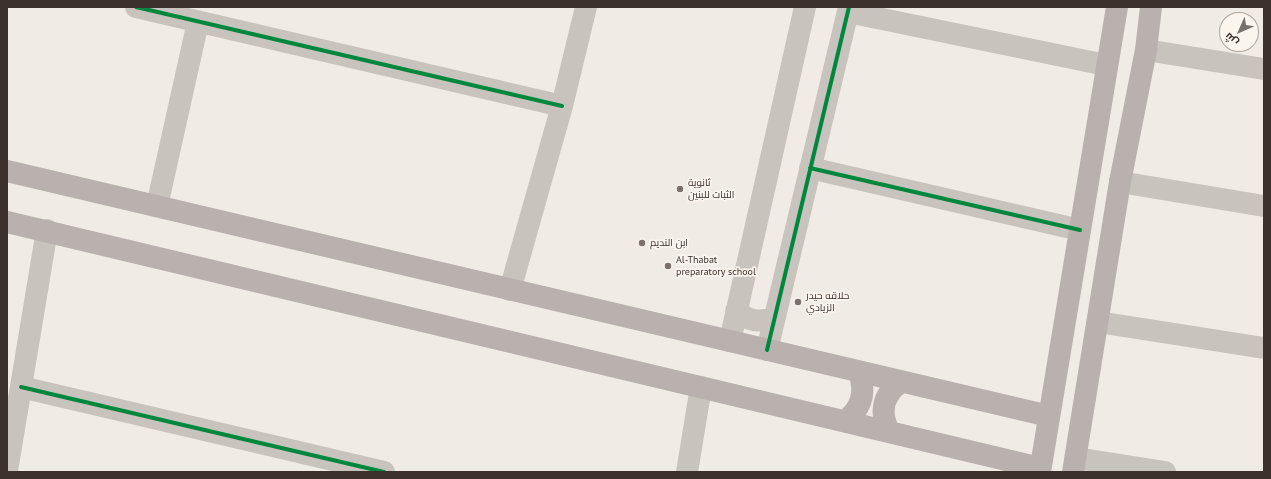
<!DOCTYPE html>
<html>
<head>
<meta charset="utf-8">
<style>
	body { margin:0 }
	#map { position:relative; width:1271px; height:479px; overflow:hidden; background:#f0ebe5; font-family:"PT Sans",Cairo,sans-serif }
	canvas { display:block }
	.frame { position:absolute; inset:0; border:8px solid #3b302b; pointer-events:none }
	.north { position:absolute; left:1219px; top:12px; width:40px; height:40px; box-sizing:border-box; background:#fbf5ee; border:1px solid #aea6a0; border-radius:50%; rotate:225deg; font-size:11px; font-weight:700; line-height:16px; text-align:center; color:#3b302b }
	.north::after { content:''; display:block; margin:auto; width:14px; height:18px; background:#7a716c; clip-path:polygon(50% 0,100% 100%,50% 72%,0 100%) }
</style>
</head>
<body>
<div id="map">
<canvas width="1271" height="479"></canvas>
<div class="frame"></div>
<div class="north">ش</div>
</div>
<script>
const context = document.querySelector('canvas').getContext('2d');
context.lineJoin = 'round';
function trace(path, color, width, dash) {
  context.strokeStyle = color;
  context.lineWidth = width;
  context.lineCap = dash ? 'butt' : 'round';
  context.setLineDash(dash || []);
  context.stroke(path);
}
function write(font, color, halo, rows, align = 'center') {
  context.font = font + ' "PT Sans",Cairo,sans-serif';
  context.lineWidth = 3.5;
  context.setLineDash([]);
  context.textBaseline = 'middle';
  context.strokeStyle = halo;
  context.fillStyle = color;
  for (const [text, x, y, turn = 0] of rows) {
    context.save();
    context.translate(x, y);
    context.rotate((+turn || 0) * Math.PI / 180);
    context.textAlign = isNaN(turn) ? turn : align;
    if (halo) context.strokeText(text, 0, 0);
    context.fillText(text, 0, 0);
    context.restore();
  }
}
trace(new Path2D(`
	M136,7L562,106
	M848,12L1106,65
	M1146,50L1264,69
	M810,168L1080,230
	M1120,182L1264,206
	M157,206L198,22
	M510,290L562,106L586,7
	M736,311C749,321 759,323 774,318
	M1098,322L1264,348
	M730,341L805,7
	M767,350L849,7
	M21,387L384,472
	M1076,458L1165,472
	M7,471L47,230
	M687,472L701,387`), '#c9c3be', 22);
trace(new Path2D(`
	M7,171L1049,416
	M7,222L1040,468
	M845,421C862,408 866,392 859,372
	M889,431C879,412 883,394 901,382
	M1040,472L1117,7
	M1073,472L1120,182L1146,50L1151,7`), '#b8b1ad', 22);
trace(new Path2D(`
	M136,7L562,106
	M810,168L1080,230
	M767,350L849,7
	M21,387L384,472`), '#00873e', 4);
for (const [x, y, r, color] of [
	[680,189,4,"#7a716c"],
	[642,243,4,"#7a716c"],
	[668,266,4,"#7a716c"],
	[798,302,4,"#7a716c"]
]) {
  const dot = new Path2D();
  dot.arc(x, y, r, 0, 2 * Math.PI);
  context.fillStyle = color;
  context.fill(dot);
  trace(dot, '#fbf5ee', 1.5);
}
write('10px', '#3b302b', '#fbf5ee', [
	["ثانوية",688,183],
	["الثبات للبنين",688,195],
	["ابن النديم",650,243],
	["Al-Thabat",676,260],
	["preparatory school",676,272],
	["حلاقه حيدر",806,296],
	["الزيادي",806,308]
], 'left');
</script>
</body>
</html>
